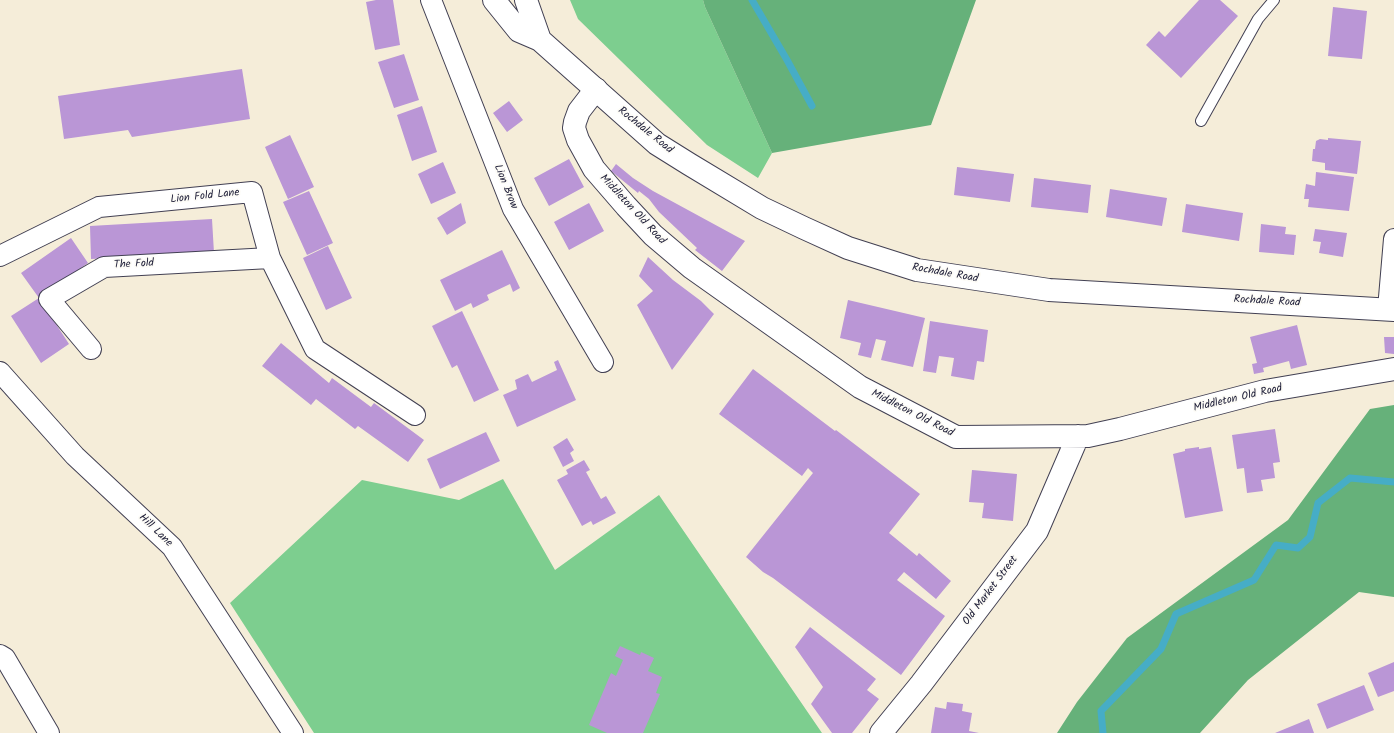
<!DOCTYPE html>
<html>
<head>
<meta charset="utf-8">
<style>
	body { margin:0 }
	canvas { display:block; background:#f5edd9 }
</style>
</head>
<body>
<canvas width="1394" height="733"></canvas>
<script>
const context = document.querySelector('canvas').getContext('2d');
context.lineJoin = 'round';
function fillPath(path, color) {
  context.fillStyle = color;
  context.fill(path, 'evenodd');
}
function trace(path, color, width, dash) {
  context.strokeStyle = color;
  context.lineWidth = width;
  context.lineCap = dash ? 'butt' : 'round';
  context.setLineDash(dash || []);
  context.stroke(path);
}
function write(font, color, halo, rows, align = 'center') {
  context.font = font + ' Kalam,sans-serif';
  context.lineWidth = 3.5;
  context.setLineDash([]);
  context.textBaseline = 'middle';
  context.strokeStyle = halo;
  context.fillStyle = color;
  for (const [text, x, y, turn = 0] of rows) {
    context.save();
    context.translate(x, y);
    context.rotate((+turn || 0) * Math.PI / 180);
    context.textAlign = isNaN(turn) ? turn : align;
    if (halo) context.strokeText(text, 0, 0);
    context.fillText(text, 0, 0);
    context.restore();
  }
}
fillPath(new Path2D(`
	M570,0H703L705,7L772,153L758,178L707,145L578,19Z
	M503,479L555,570L659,495L822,733H314L230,603L362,480L459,500Z`), '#7dce8f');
fillPath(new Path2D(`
	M703,0H976L931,125L772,153L705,7Z
	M1394,405V597L1359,592L1248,680L1200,733H1057L1077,702L1127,638L1288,520L1370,409Z`), '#66b17a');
trace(new Path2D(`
	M752,0L787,60L812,106
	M1103,733L1101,711L1161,649L1176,614L1254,580L1276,545L1298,548L1310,537L1318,503L1350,478L1394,482`), '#46adc6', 7);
fillPath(new Path2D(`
	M376,0H393L400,45L375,50L366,2Z
	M1199,0H1220L1238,16L1181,78L1146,45L1159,31L1165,37Z
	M1333,7L1367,11L1362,59L1328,56Z
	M404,54L419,100L394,108L378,62Z
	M242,69L250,119L132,137L128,130L64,139L58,96Z
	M509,101L523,120L507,132L493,113Z
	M422,106L437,152L412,161L397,115Z
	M290,135L314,187L288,199L265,147Z
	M1328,138L1361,141L1357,174L1325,170V163L1312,161L1313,149H1315L1316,141L1320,139L1328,140Z
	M569,159L584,187L549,206L534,178Z
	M443,162L456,193L431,204L418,174Z
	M616,164L633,178L653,191L745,241L722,271L695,250L697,248L659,212L649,199L639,191L638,193L611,171Z
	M957,167L1014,174L1010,202L954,195Z
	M1316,172L1354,177L1349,211L1308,207L1309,199H1304L1306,184L1315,186Z
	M1034,178L1091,185L1088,213L1031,207Z
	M1110,189L1167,198L1162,226L1106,217Z
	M309,191L333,243L307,255L283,202Z
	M461,203L466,223L447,235L437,218Z
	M589,203L604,231L569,250L554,222Z
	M1186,204L1243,213L1239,241L1182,232Z
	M212,219L214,253L91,259L90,226Z
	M1261,224L1286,227L1285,234L1296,235L1294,255L1259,252Z
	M1315,229L1347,233L1343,257L1319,253L1321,242L1313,241Z
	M71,238L88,263L39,298L21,273Z
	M328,246L352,298L326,310L303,258Z
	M502,250L520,288L513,292L510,284L487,295L489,300L473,308L471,303L455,311L440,280Z
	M648,257L673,280L701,301L714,314L672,370L637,305L653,291L639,276Z
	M39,298L69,344L41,363L11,316Z
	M848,300L925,318L913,367L881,360L886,341L876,339L871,358L858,355L861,343L840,338Z
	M462,311L499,390L474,402L457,365L452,368L432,326Z
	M930,321L988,330L984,362L977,361L974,380L951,376L954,358L939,356L936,373L923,371Z
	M1297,325L1307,365L1291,369L1289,361L1263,368L1264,372L1254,374L1252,364L1257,363L1250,337Z
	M1384,337H1394V354L1385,353Z
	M281,343L329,383L332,378L371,407L374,403L424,440L408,462L358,426L355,429L316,399L311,405L262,366Z
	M558,360L576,400L517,427L503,395L517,389L515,380L528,374L532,382L557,370L554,362Z
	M753,369L835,431L836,430L920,494L889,533L917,556L919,553L951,581L936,599L904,572L897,580L945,616L901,675L773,578L763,572L746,557L813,473L808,468L802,476L719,414Z
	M1275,429L1280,462L1273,463L1275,478L1261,480L1263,491L1247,493L1244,468L1237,469L1232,435Z
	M486,432L500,461L440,489L427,459Z
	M567,438L574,450L570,453L574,461L563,467L553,447Z
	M1199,447V449L1211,447L1223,511L1185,518L1173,454L1185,451V449Z
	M584,460L590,470L586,472L601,499L606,496L616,513L593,525L591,521L582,526L557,480L568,474L566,470Z
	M972,470L1017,474L1013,521L982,518L984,503L969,502Z
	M810,627L876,679L867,690L879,699L852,733H832L811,704L823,687L795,647Z
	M620,646L640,655L641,652L654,658L648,671L662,677L656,693L660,694L643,733H607L589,725L611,673L616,676L623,660L615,656Z
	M1394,662V691L1378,697L1368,673Z
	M1364,685L1374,710L1327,729L1317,704Z
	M947,702L963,704L962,711L972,713L969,731L979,733H931L935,707L946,709Z
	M1309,719L1314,733H1275Z`), '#ba96d6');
const lane = new Path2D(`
	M1201,121L1258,19L1274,0`);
const street = new Path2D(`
	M431,0L513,209L603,362
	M0,256L99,207L252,192L270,258L315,349L415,415
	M1388,309L1394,239
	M91,349L49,299L104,267L270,258
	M0,372L75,456L172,547L293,733
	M0,655L5,658L49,733`);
const secondary = new Path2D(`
	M596,89L579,111L575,122L574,128L578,140L594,169L626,206L653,235L692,268L860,387L956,437L1088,436L1120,429L1265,391L1394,369
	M881,733L921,684L1037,531L1078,436`);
const primary = new Path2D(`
	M494,0L519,31L540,40L657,144L689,164L762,208L804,228L848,248L917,270L1049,290L1394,310
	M526,0L540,40`);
trace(lane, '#424053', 12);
trace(street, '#424053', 22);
trace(secondary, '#424053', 24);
trace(primary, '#424053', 24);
trace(lane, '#fff', 10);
trace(street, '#fff', 20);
trace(secondary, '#fff', 22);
trace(primary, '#fff', 22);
write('11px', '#22223b', '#fdfcf7', [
	["Rochdale Road",645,131,39],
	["Lion Brow",505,187,68],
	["Lion Fold Lane",205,197,-6],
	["Middleton Old Road",632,210,47],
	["The Fold",134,265,-3],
	["Rochdale Road",945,274,10],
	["Rochdale Road",1267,302,3],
	["Middleton Old Road",1238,399,-13],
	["Middleton Old Road",912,414,27],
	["Hill Lane",155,531,44],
	["Old Market Street",991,591,-53]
]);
</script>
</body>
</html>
